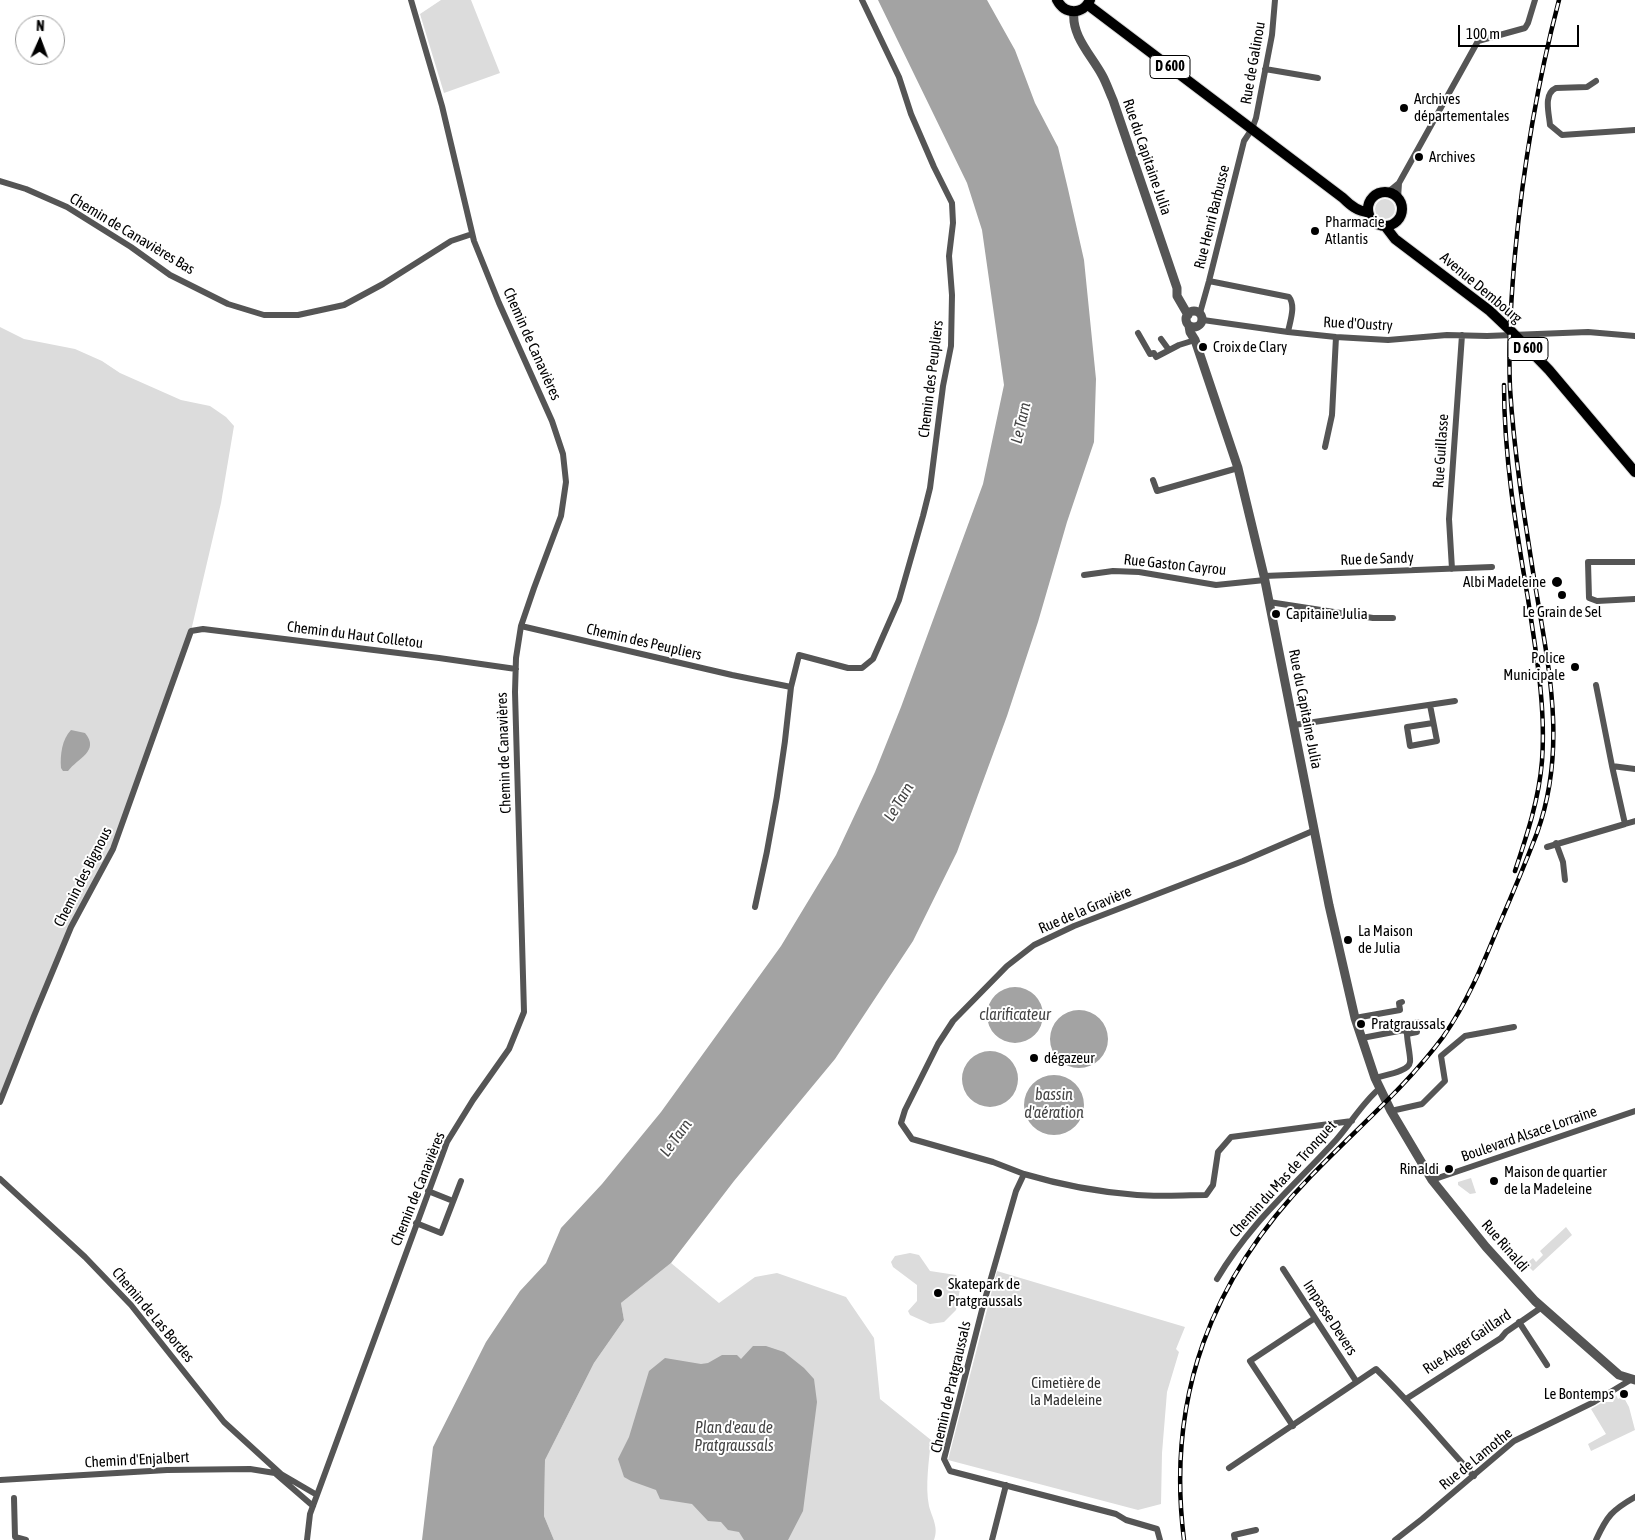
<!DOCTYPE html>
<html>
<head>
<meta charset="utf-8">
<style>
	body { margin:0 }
	#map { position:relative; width:1635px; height:1540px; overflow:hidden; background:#fff; font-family:"Asap Condensed",sans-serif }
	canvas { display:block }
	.north { position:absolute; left:15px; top:15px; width:50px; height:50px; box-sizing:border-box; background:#fff; border:1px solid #999; border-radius:50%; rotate:2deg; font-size:14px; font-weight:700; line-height:20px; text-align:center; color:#000 }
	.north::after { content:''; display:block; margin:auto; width:18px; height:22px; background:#000; clip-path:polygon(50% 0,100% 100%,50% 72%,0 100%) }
	.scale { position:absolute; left:1458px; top:25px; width:121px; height:22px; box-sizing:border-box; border:2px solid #000; border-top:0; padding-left:6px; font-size:15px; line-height:18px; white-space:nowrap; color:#000; -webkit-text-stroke:4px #fff; paint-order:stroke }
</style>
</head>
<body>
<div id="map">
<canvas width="1635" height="1540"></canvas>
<div class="north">N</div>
<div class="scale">100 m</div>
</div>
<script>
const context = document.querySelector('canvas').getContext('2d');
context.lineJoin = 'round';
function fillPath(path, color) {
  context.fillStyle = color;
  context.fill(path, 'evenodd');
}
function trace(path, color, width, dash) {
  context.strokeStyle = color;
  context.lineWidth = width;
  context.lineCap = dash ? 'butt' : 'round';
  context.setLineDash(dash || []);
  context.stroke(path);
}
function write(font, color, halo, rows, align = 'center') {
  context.font = font + ' "Asap Condensed",sans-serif';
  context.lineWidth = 4;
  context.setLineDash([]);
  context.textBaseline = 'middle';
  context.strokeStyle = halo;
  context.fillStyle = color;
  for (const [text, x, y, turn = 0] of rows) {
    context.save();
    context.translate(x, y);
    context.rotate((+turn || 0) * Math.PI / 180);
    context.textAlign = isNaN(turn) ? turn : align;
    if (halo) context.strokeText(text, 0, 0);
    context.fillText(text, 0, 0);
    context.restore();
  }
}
fillPath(new Path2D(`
	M441,0H471L500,73L444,93L420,14Z
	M1375 209a10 10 0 1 1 20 0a10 10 0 1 1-20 0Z
	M0,327L24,339L75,349L102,361L120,373L181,400L210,406L226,417L234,426L221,503L191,631L125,818L71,927L0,1102Z
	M1471,1178L1476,1193L1470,1194L1458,1185V1182Z
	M1566,1227L1572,1235L1533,1271L1526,1264L1533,1258L1536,1262L1543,1255L1540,1251Z
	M910,1253L919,1255L930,1271L956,1275L961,1284L956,1310L944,1322L930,1324L910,1315L908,1311L917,1301V1285L893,1267L891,1262L895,1256Z
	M671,1263L719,1303L755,1277L777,1273L846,1297L874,1338L880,1399L931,1440C929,1461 925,1486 929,1506C932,1518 939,1527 934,1540H554L544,1516L545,1460L594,1363L624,1320L621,1303Z
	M997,1271L1185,1327L1176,1349L1179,1352L1167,1392L1162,1453L1161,1504L1138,1510L948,1460Z
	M1616,1395L1618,1399L1623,1396L1629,1407L1635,1430L1591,1451L1588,1444L1606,1434L1591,1409L1603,1402H1613Z`), '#dcdcdc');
fillPath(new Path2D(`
	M878,0H987L1015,50L1035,103L1058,147L1068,189L1084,260L1096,379L1094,442L1067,522L1038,622L1007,716L957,852L913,941L835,1059L734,1181L671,1263L621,1303L624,1320L594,1363L545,1460L544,1516L554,1540H422L433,1447L486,1342L520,1291L546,1263L561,1228L602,1184L661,1112L781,946L836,855L875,772L901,707L983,484L1004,385L982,230L967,183Z
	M71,730L85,733C100,751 78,758 68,771H63L61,768C60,755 62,739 71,730Z
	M987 1015a28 28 0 1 1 56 0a28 28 0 1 1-56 0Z
	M1050 1039a29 29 0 1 1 58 0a29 29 0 1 1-58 0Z
	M962 1079a28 28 0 1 1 56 0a28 28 0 1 1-56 0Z
	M1024 1105a30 30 0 1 1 60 0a30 30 0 1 1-60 0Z
	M753,1346H766L784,1352L804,1368L814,1379L817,1402L803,1511L788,1540H744L739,1532L728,1530L721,1522L708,1521L692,1504L660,1499L656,1490L631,1481L624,1477L618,1459L629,1437L649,1371L665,1358L701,1364L708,1363L722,1355H737L741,1359Z`), '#a3a3a3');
const primary = new Path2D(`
	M1057,0C1065,15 1083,15 1090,0
	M1088,5L1343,198C1350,205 1358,212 1368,212
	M1368 209a17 17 0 1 1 34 0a17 17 0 1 1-34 0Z
	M1385,226L1395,239L1490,311L1510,330L1549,370L1635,472`);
trace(primary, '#dbdbdb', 12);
trace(new Path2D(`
	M1265,69L1318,78
	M1596,81L1587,87L1556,88C1543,94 1549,113 1550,125L1562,135L1635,130
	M0,181L26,189L67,207L131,247L170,275L228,304L264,315H298L344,305L383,284L451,241L472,234
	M1388,192L1399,183L1478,41L1525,28L1528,23L1535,0
	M1398,198L1399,183
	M1209,281L1289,297C1296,306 1290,321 1288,332
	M1200,313L1209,281L1244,141L1252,129L1256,118L1272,35L1275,0
	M1203,320L1288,332L1336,337L1388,340L1447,335L1487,336L1588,332L1635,336
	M1138,333L1150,354L1154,353L1156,357L1179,345L1195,340
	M1161,339L1169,350
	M1325,447L1332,415L1336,337
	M1153,480L1157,491L1238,468
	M1635,562H1588L1589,598L1597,601L1635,599
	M1452,569L1449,519L1462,335
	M1084,575L1113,571L1139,572L1216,585L1265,580
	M1264,576L1492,567
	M1269,602L1373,618H1393
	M521,626L732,675L791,687C784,761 772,834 755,907
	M1596,685L1612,766L1635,769
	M791,687L799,655L848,668H862L873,659L899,600L923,516L930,488L943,386L951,346L952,295L949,256L953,223L952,203L934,167L911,114L899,77L862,0
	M1430,705L1437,741L1410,746L1407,727L1433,723
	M1294,725L1455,701
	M1625,824L1635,821
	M1556,843L1563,862L1565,880
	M1547,847L1625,824L1612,766
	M1355,1018L1400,1010L1399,1003L1402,1002
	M1362,1038L1404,1030L1406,1032L1407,1034L1417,1032V1022
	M1375,1078C1384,1075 1409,1072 1410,1062C1411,1058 1407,1041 1407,1034
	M0,1102L34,1016L71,927L113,849L191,631L203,629L439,658L516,669
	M1391,1111L1422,1104L1445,1081L1441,1056L1465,1036L1514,1027
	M1024,1174L993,1162L912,1139L901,1123L905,1110L938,1044L953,1021L1007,966L1034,945L1074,926L1243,861L1315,830
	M0,1179L85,1257L131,1305L224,1422L281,1474
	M1432,1180L1635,1111
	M428,1191L453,1201
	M416,1223L441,1233L461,1181
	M1283,1269L1356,1381
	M1217,1279C1250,1223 1293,1187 1336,1140C1351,1123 1363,1102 1380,1088
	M1519,1322L1547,1365
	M1406,1399L1501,1338L1506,1332L1542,1307
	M1293,1426L1250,1361L1315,1318
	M1229,1468L1376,1369C1411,1403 1441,1440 1474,1476
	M276,1474L313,1506
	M0,1480L167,1470L250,1469L281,1474L317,1495
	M14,1498L15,1537L26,1540
	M307,1540L310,1514L447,1142L473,1100L509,1049L524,1012L515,692L516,658L521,626L534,588L561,516L566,482L563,454L552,421L499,303L474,241L442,106L411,0
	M992,1540L1006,1485
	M1160,1540L1157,1529L1126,1520L1116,1514L950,1471L944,1459L983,1306L1016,1191L1024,1174C1061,1185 1098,1192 1137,1195C1160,1197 1183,1195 1206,1195L1213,1185L1218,1152L1231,1137L1352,1121
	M1235,1540L1234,1535L1256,1530
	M1395,1540L1422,1519L1514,1441L1594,1402L1632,1379
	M1596,1540C1607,1516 1612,1510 1635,1497`), '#555', 6);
trace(new Path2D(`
	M1074,12C1071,35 1091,55 1102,75C1106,82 1109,91 1113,100L1177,288V296L1188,315
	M1186 319a8 8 0 1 1 16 0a8 8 0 1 1-16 0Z
	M1189,326L1190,332L1195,340L1238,468L1264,576L1329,905L1355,1018L1375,1078L1391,1111L1432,1180L1486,1247L1535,1301L1619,1375L1635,1380`), '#555', 9);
trace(primary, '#000', 10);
const rail = new Path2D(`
	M1504,385C1504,457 1516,528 1528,599C1536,653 1546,706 1542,761C1539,799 1527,835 1515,871
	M1184,1540C1166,1397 1211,1279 1311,1176C1355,1130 1405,1088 1443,1037C1467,1003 1483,964 1499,925C1512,895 1525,864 1537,833C1568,747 1548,665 1534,578C1524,515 1514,452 1510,388C1508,343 1511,299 1515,254C1523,168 1537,84 1559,0`);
trace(rail, '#000', 4.5);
trace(rail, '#fff', 2.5, [8]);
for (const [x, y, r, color] of [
	[1404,108,5,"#000"],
	[1419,157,5,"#000"],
	[1315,231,5,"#000"],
	[1203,347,5,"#000"],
	[1557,582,6,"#000"],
	[1562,595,5,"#000"],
	[1276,614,5,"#000"],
	[1575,667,5,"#000"],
	[1348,940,5,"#000"],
	[1361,1024,5,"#000"],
	[1034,1058,5,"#000"],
	[1449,1169,5,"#000"],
	[1494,1181,5,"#000"],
	[938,1293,5,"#000"],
	[1624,1394,5,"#000"]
]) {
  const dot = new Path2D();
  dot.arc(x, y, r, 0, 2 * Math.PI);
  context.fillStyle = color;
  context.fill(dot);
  trace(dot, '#fff', 2);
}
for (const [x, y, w] of [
	[1170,67,40],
	[1528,349,40]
]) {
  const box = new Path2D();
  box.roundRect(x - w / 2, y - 11.5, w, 23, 4);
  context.fillStyle = '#fff';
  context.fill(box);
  trace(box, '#000', 1);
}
write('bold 14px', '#000', null, [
	["D 600",1170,67],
	["D 600",1528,349]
]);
write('15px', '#000', '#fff', [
	["Rue de Galinou",1253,63,-80],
	["Rue du Capitaine Julia",1147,157,71],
	["Rue Henri Barbusse",1212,217,-76],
	["Chemin de Canavières Bas",132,234,31],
	["Avenue Dembourg",1481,288,40],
	["Rue d'Oustry",1358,324,3],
	["Chemin de Canavières",532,344,66],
	["Chemin des Peupliers",931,379,-83],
	["Rue Guillasse",1441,451,-86],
	["Rue de Sandy",1377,559,-2],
	["Rue Gaston Cayrou",1175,565,6],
	["Chemin du Haut Colletou",355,635,7],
	["Chemin des Peupliers",644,642,13],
	["Rue du Capitaine Julia",1305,709,79],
	["Chemin de Canavières",504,753,-92],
	["Chemin des Bignous",83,877,-63],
	["Rue de la Gravière",1085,910,-23],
	["Boulevard Alsace Lorraine",1529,1134,-19],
	["Chemin du Mas de Tronquet",1283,1179,-48],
	["Chemin de Canavières",418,1189,-68],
	["Rue Rinaldi",1505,1246,49],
	["Chemin de Las Bordes",153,1315,50],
	["Impasse Devers",1330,1318,57],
	["Rue Auger Gaillard",1467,1342,-34],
	["Chemin de Pratgraussals",951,1387,-77],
	["Rue de Lamothe",1476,1459,-39],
	["Chemin d'Enjalbert",137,1460,-3]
]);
write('15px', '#000', '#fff', [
	["Archives",1414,99],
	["départementales",1414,116],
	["Archives",1429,157],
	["Pharmacie",1325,222],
	["Atlantis",1325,239],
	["Croix de Clary",1213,347],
	["Albi Madeleine",1546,582,"right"],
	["Le Grain de Sel",1562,612,"center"],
	["Capitaine Julia",1286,614],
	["Police",1565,658,"right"],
	["Municipale",1565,675,"right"],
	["La Maison",1358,931],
	["de Julia",1358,948],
	["Pratgraussals",1371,1024],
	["dégazeur",1044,1058],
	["Rinaldi",1439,1169,"right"],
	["Maison de quartier",1504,1172],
	["de la Madeleine",1504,1189],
	["Skatepark de",948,1284],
	["Pratgraussals",948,1301],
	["Le Bontemps",1614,1394,"right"]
], 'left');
write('15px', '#333', '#fff', [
	["Cimetière de",1066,1383],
	["la Madeleine",1066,1400]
]);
write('italic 16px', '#444', '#fff', [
	["Le Tarn",1021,423,-77],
	["Le Tarn",899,802,-59],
	["clarificateur",1015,1015],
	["bassin",1054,1095],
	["d'aération",1054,1113],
	["Le Tarn",676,1138,-54],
	["Plan d'eau de",734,1428],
	["Pratgraussals",734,1446]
]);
</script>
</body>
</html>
